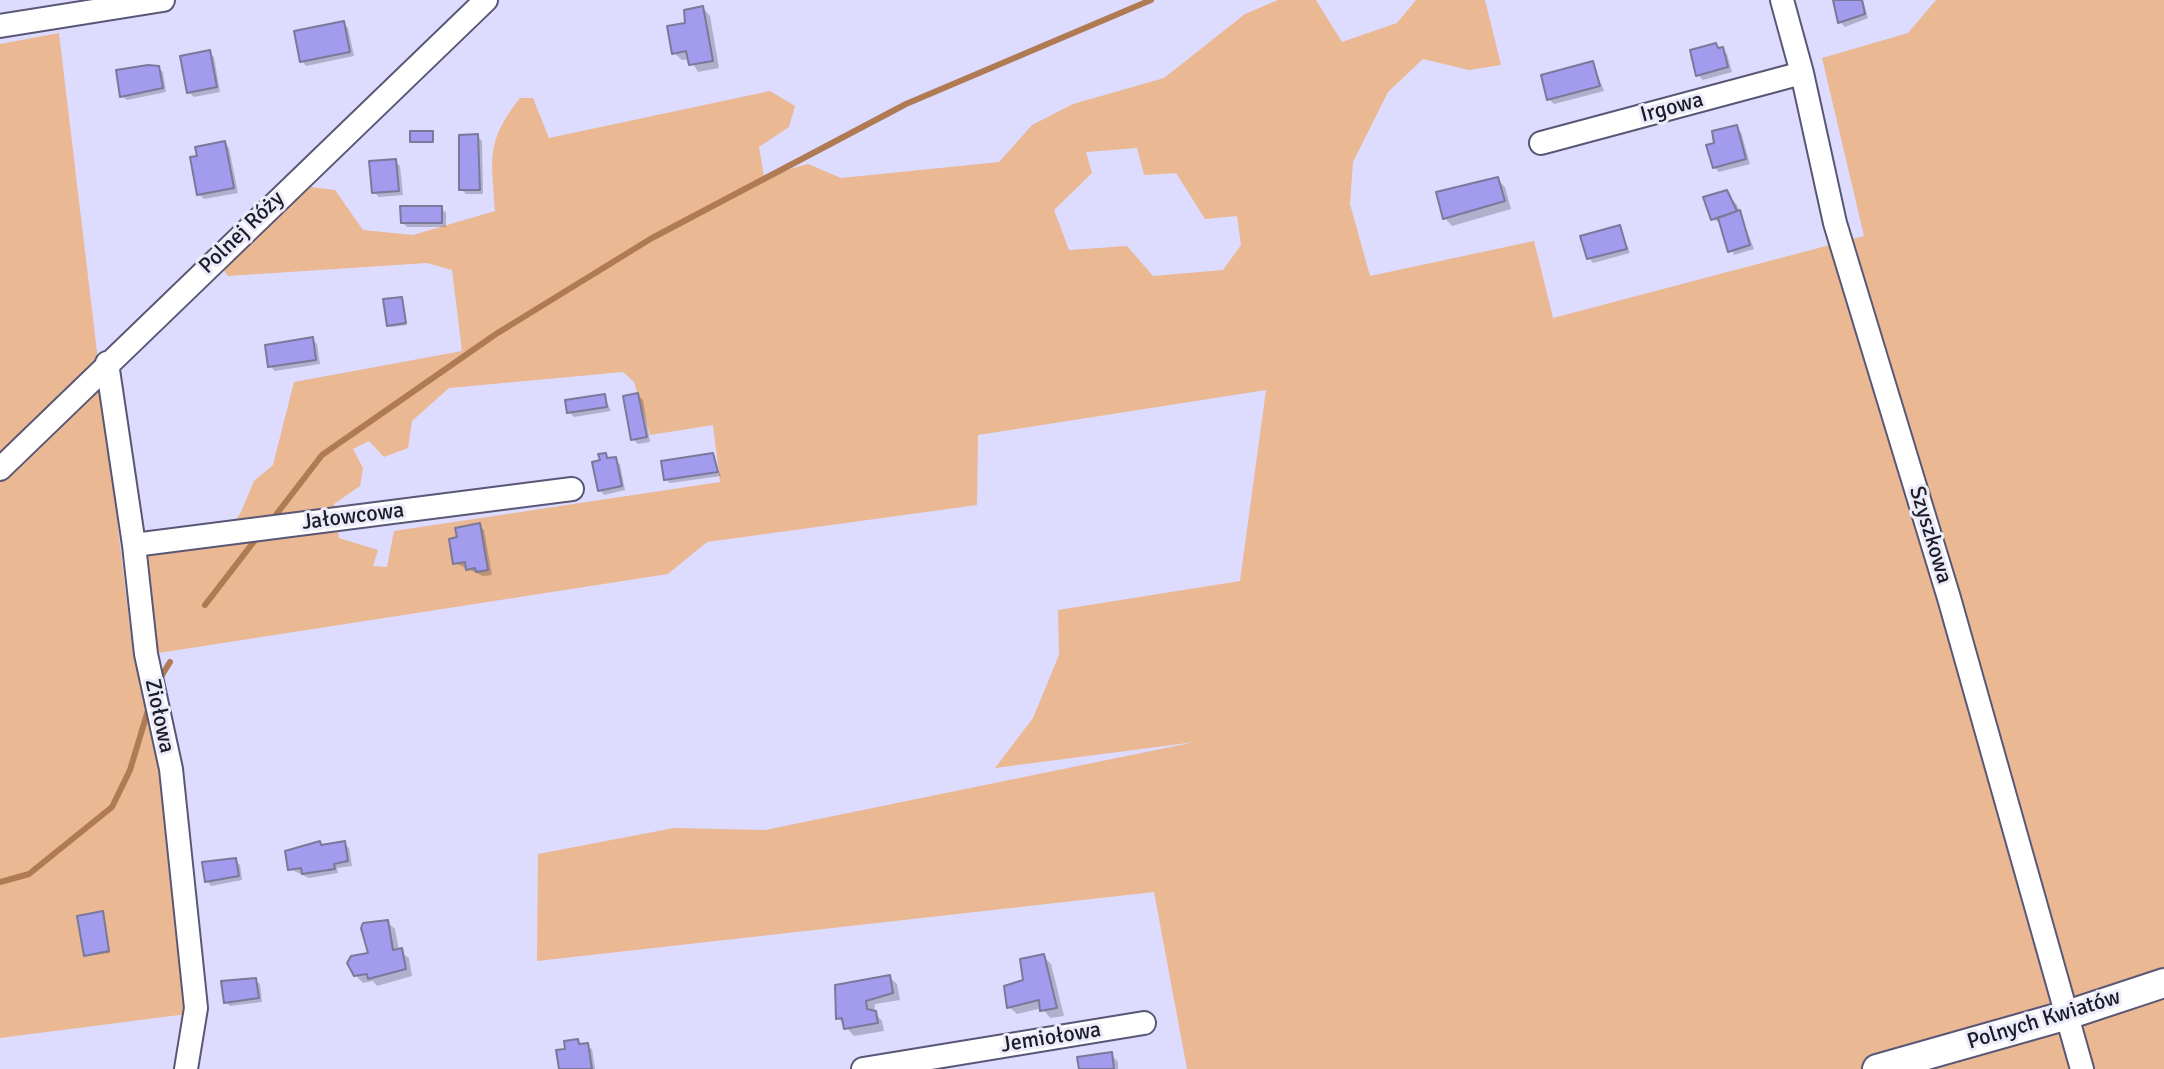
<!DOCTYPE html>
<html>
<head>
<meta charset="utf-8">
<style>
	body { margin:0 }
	canvas { display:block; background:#dddbfe }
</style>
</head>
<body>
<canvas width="2164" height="1069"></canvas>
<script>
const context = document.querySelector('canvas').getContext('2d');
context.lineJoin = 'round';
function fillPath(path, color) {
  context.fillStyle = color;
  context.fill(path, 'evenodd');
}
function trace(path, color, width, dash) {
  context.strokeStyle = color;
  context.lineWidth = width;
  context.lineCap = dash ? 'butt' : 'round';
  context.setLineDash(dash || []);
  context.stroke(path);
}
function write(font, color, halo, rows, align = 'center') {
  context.font = font + ' Signika,sans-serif';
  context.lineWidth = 6;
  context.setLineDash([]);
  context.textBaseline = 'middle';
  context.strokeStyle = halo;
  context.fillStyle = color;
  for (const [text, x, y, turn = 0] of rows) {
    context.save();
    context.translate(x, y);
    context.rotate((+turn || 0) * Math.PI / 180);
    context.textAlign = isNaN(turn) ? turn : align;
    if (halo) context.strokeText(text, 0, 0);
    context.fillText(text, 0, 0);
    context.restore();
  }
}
fillPath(new Path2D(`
	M1278,0H1316L1342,42L1397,23L1416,0H1485L1501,65L1469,70L1423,59L1388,92L1353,162L1350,204L1370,276L1534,241L1553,318L1864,236L1822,58L1908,33L1936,0H2164V1069H1187L1154,892L537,961L538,854L674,828L765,830L1195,742L995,768L1033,718L1059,655L1058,610L1240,581L1266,390L978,435L977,505L707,542L668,574L152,654L144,553L219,545L241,512L254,481L273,465L294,382L462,351L452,270L427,263L228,276L220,265L311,187L335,190L363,230L413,235L495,211C492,157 485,143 520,98H533L549,138L770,91L795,106L789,127L759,147L764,176L808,164L841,178L999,162L1032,125L1073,104L1164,78L1245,14ZM1137,148L1144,175L1176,173L1205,219L1237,216L1241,245L1223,270L1153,276L1127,246L1069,250L1054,210L1092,173L1086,152ZM623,372L634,382L650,435L713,425L720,482L394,531L387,567L373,566L378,550L339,538L334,504L360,486L363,468L353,449L369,441L384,457L408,448L412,421L449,388Z
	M59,33L133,654L162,764L187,1014L0,1038V44Z`), '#eab893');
fillPath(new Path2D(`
	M1835,0H1863L1868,18L1845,27L1840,22Z
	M703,8L710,16L719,68L698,72L690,59L682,60L674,53L688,24Z
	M344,23L348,28L354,56L306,66L302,61Z
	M1716,46L1727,54L1732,72L1703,80L1698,75Z
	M209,53L214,57L220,92L194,97L189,92Z
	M1593,63L1604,91L1554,104L1549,99Z
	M158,68L163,72L166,92L127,100L122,96Z
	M1736,127L1741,132L1750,164L1719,172L1714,167L1717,144Z
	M477,136L482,141L483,194H466L461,189Z
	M225,143L229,148L238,193L204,199L199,194Z
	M395,161L400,166L403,195L379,197L374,192Z
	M1497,179L1505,187L1511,209L1452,226L1445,218Z
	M1726,193L1737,205L1754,249L1734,255L1721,223L1712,219Z
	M441,208L446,213V227H407L402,222Z
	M1620,227L1630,253L1593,263L1589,258Z
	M401,299L407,325L391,327L389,325Z
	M312,340L317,344L320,364L275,371L270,366Z
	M638,395L643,400L650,442L638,444L633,439Z
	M604,396L611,411L574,417L569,412Z
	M605,455L620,464L625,490L604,495L600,490Z
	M712,455L721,476L670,483L665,479Z
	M479,525L484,530L492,575L483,576L455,563Z
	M344,843L349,848L352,866L337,868L338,873L309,878L290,869L311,845Z
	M235,860L240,865L242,880L211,886L207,881Z
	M102,914L110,953L87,956L85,955Z
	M387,922L395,929L399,951L409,958L412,976L377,986L373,981L363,983L355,975Z
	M1044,957L1051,964L1064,1016L1050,1018L1042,1008L1017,1014L1009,1007Z
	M889,977L897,984L900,1000L875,1004L874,1012L882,1021L884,1031L854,1036L838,1018Z
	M255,980L260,984L262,1002L230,1006L226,1002Z
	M577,1041L592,1049L595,1069H561Z
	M1111,1054L1118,1062V1069H1081Z`), '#0003');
trace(new Path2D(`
	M272,520L322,455L496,334L652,238L906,104L1151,0
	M205,605L259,535
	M162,675L170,662
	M0,882L29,874L112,807L130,770L149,707`), '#b07a53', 6);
const building = new Path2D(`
	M1833,0H1862L1865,14L1838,23Z
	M703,6L713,61L689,65L686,51L672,54L667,26L685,23L684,10Z
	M344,21L350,52L300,62L294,31Z
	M1716,43L1718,48L1723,47L1728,67L1696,76L1690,50Z
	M210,50L217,87L187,93L180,56Z
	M1593,61L1600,86L1547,100L1541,75Z
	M148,65L159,66L163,88L120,97L116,70Z
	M1737,125L1746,159L1713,168L1706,145L1714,143L1712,131Z
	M410,131H433V142H410Z
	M478,134L480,190H459V135Z
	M225,141L234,188L197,195L190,157L197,156L195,147Z
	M396,159L399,191L372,193L369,161Z
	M1498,177L1505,201L1443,219L1436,192Z
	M1727,190L1737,211L1711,220L1703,197Z
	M400,206H442V223H401Z
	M1740,210L1750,245L1728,252L1718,218Z
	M1620,225L1627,249L1587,259L1580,236Z
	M402,297L406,323L387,326L383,299Z
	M313,337L316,360L268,367L265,345Z
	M638,393L647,437L631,440L623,396Z
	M605,394L607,407L567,413L565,400Z
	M606,453L607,458L616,457L622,486L598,491L592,462L600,460L598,454Z
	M713,453L718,472L664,480L661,461Z
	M480,523L488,570L476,572L475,568L466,570L465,562L453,564L449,539L457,537L455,528Z
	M320,841L321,845L345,841L348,861L334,864L335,869L302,874L301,868L288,870L285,851Z
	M236,858L239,876L205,882L202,862Z
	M103,911L109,951L84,956L77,916Z
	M388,920L393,950L402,948L406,969L368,979L367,974L354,976L347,963L351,956L368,953L361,928L363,923Z
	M1044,954L1057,1008L1040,1011L1039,1000L1007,1008L1004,986L1023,980L1020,959Z
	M890,975L893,993L866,1001L867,1009L876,1011L878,1023L844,1029L842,1018L836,1019L835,985Z
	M256,978L259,998L224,1003L221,981Z
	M578,1039L579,1044L588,1043L592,1069H559L556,1050L565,1049L564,1041Z
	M1112,1052L1114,1069H1079L1077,1057Z`);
fillPath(building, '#a29bee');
trace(building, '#7b7999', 2);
const minor = new Path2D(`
	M1782,0L1802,73L1835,223L1949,598L2082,1069
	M0,26L163,0
	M1541,143L1802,73
	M107,363L134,545L146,654L171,769L196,1008L186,1069
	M0,469L486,0
	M134,545L572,489
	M863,1069L1144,1023`);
const tertiary = new Path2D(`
	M1877,1069L2064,1016L2164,983`);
trace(minor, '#595775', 26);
trace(tertiary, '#595775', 32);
trace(minor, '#fff', 22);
trace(tertiary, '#fff', 28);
write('22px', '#1c1b28', '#ebebf9', [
	["Irgowa",1672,108,-15],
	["Polnej Róży",242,233,-44],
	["Jałowcowa",353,517,-7],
	["Szyszkowa",1930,535,73],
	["Ziołowa",159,716,78],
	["Polnych Kwiatów",2044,1020,-17],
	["Jemiołowa",1051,1038,-9]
]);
</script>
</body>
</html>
